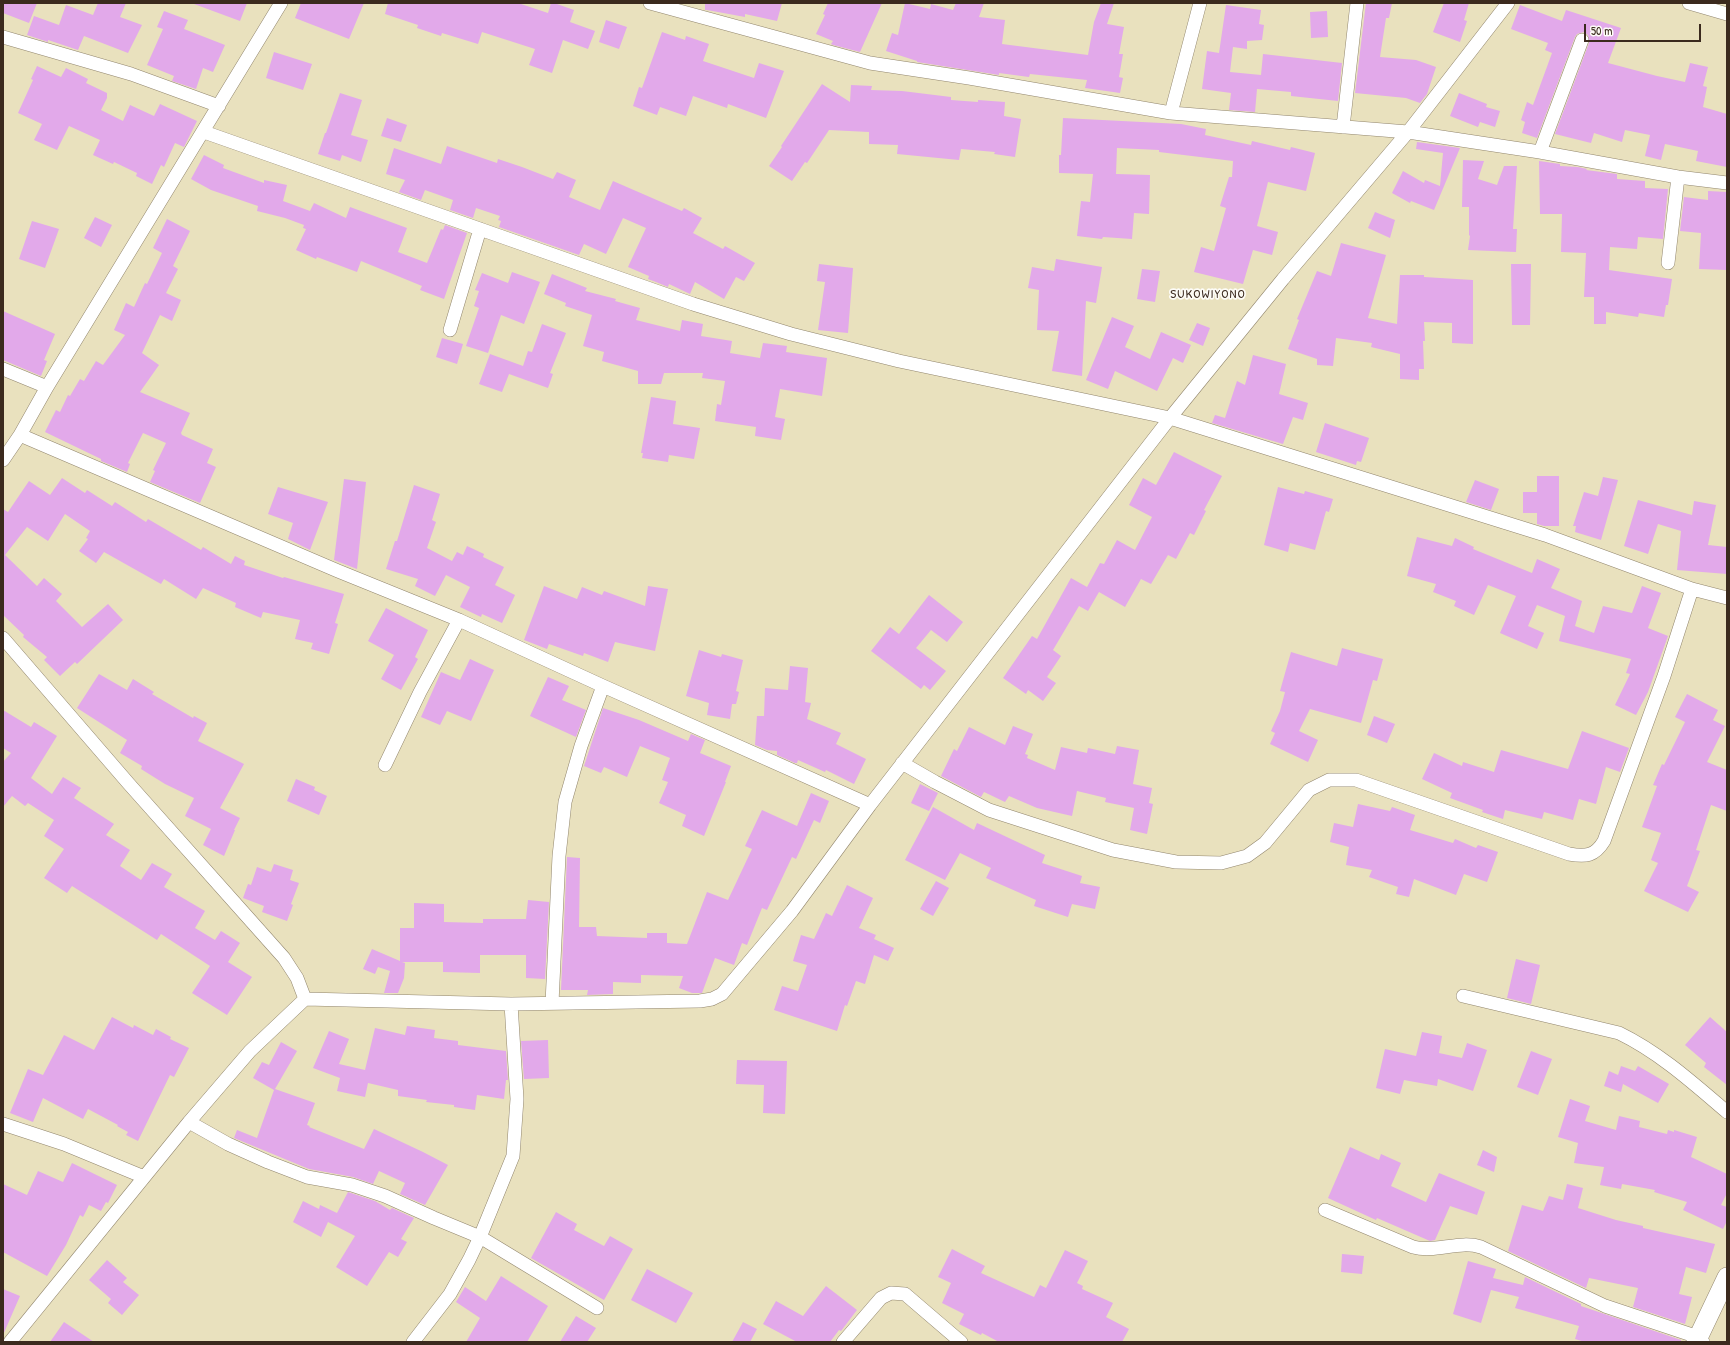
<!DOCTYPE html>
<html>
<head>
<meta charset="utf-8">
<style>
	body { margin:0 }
	#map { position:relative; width:1730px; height:1345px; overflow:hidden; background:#e9e1be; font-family:"Patrick Hand",sans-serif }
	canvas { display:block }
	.frame { position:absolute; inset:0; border:4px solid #3b2a1e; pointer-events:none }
	.scale { position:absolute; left:1584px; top:24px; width:117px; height:18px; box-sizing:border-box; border:2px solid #3b2a1e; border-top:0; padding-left:5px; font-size:12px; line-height:14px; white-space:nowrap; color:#3b2a1e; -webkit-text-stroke:3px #fdfcf7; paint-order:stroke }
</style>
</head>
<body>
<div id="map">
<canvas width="1730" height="1345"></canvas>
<div class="frame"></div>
<div class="scale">50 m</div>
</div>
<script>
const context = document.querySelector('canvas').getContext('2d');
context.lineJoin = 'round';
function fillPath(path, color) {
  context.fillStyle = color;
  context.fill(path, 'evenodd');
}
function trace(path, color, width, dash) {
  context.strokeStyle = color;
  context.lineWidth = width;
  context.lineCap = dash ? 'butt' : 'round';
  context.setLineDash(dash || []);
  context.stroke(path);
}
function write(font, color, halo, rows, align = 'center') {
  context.font = font + ' "Patrick Hand",sans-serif';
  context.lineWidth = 3.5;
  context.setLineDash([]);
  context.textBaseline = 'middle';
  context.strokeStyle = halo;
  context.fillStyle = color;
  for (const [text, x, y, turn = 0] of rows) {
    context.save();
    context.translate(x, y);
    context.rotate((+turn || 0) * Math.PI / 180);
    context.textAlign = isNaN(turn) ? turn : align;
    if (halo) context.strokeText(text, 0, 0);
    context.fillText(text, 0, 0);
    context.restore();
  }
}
fillPath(new Path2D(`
	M3,3H37L29,23L3,13Z
	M98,3H126L120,17L142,25L128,53L84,36L78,50L48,40V42L27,35L34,16L59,25L66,5L93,15Z
	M194,3H247L240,21L194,4Z
	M301,3H364L349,39L295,18Z
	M388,3H518L548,13L551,3H554L574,10L570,22L595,31L588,49L563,40L552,73L529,65L535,49L482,32L478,44L442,33L441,36L417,28L418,25L385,14Z
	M705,3H782L777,21L745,14V17L707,10H705Z
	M828,3H882L860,52L833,45L831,44L833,41L816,34L825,15L823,14Z
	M905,3L930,9L931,4L953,10L956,3H984L979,17L1005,20L1002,44L1088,55L1094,22L1101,3H1114L1107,24L1124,27L1119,54H1123L1119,77L1123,78L1120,93L1085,88L1087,80L1030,74L1029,77L999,73V75L917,62V61L886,51L892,33L898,35Z
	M1366,3H1392L1389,18H1386L1380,57L1416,60L1436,67L1427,94L1420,103L1406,98L1355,93Z
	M1444,3H1469L1464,20L1467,21L1460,42L1433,32Z
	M1226,5L1261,10L1259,24L1264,25L1262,40L1247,41V49L1233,47L1230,72L1261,75L1263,54L1342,63L1338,101L1291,96V92L1257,89L1255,112L1229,110L1231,93L1202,89L1207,51L1219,53Z
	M1520,5L1562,21L1566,10L1621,28L1608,63L1657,76L1685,82L1690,63L1708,67L1703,86L1707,87L1703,107L1727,114V167L1696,161L1698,151L1665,144L1661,160L1645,156L1650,135L1625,130L1622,142L1594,133L1591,143L1555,134L1589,43L1588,35L1584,32L1577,34L1575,37L1537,138L1522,133L1525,122L1521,120L1527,102L1533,105L1552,53L1545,50L1548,43L1511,29Z
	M164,11L188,20L184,29L225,45L213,72L203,68L196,89L172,81L174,76L147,65L163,29L157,27Z
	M1327,11L1328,37L1311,38L1310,12Z
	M606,20L627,27L619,49L599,42Z
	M662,32L685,40L686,36L709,44L703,61L754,78L759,63L784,71L766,118L728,104L727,108L693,96L686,116L660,107L657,115L633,106L639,87L642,88Z
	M274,52L312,64L303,90L266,78Z
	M37,66L61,77L66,68L88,79L86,83L107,93V98L101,110L123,121L130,105L154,116L160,104L197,121L184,147L175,143L164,167L161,165L152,184L136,176L137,173L114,162L113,164L93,155L100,140L69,126L57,150L34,140L42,124L18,113L33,80L31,79Z
	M822,84L850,102L851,85L872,86L871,90L902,91L951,97V100L978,102V100L1005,102L1004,116L1021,119L1015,157L994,154L995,152L961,149L959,160L897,154L898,145L869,144V132L829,130L807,163L805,162L792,181L769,166L782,147L781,146Z
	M340,93L362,100L351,135L368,140L361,162L342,155L340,161L318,154L325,133H326Z
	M1459,93L1487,104L1486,107L1500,111L1495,127L1480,122L1478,127L1450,116Z
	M387,118L407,125L401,142L381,136Z
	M1063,118L1181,124L1206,129L1205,135L1251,145L1252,141L1290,150L1291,147L1315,153L1306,191L1268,182L1257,226L1278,232L1272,255L1253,250L1243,284L1194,272L1201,247L1214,251L1226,208L1220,206L1229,177H1232L1233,161L1159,152V150L1117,148L1116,174L1150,175L1149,214L1134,213L1132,239L1103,237L1102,239L1077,236L1081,201L1090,202L1093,174L1059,173V155H1061Z
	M1417,142L1460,148L1434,210L1411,201L1410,203L1392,193L1403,171L1424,183L1425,180L1440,186L1443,153L1416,149Z
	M447,146L497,163L498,159L522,167L553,179L557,172L576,180L569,197L600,210L613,181L682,211L684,208L702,218L693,233L723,249L725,246L755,263L744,281L736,277L724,299L695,282L690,294L669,284L668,287L656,282L648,279L649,276L628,267L646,228L623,218L606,254L584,244L579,255L499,227L501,221L498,220L500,216L476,208L473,218L450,210L453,200L425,190L421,200L399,192L405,180L386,174L394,148L441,164Z
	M204,155L224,165L223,168L264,183V180L287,185L283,201L310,211L314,203L346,218L350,207L407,228L398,252L427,263L441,229L443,230L445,225L467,233L444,299L420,290L422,286L361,261L357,272L317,257L316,259L296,250L306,229L303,228L304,225L285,218L257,211L258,206L211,190L191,179Z
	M1463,160L1484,161L1478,179L1497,185L1504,166H1517L1513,229H1517L1516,252L1468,250L1470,236L1469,235V207H1462Z
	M1539,161L1560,164V166L1578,167L1587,169L1586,170L1617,174V179L1645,181V188L1668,189L1663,239L1638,237L1637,249L1610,247L1609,270L1672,279L1668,305H1666L1664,317L1639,313L1638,317L1606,312V324H1594V297H1584L1586,253L1561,252L1562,214H1540Z
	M1708,191L1727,192V270L1699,269L1701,233L1680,231L1684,197L1708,200Z
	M1375,212L1395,220L1390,238L1368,228Z
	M95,217L112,225L101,247L84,238Z
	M167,219L190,231L173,266L178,269L166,293L181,300L172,321L160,315L142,353L159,365L140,392L190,413L181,433L182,435L213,449L207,463L216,467L200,503L150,482L155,471L153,470L166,443L143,433L128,463L130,464L127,472L101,461V459L45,432L56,410L60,412L68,395L70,396L80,379L84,381L96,361L103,365L125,335L114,330L126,303L134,307L145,283L147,284L162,253L153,248Z
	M32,221L59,229L45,268L19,259Z
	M1341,243L1386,255L1368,318L1397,324L1400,275H1424V277L1473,280V344L1452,343V323L1424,322L1425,341H1423L1424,369H1419V380L1400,379V354L1371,347L1372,343L1336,338L1333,366L1317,365V359L1288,349L1299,320L1297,319L1317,271L1331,276Z
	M1056,259L1102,267L1096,303L1086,301L1082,376L1052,371L1059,331L1037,330L1039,290L1028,288L1032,267L1054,271Z
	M819,264L853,268L848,333L818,330L825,282L817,281Z
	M1511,264H1531L1530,325H1512Z
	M1142,269L1160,271L1155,302L1137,299Z
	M512,272L540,282L524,324L501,315L488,353L466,346L479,308L474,306L479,291L475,290L482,273L508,283Z
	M552,274L587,288L585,291L616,299L615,301L640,308L636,320L680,331L682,320L703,324L701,336L732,341L730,353L760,358L763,343L787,346L786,352L827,358L822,396L780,389L775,417L785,419L781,440L755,436L756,427L715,421L717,404L721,405L725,381L702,378L703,373H664L661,384H638V371L602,361L604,352L583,346L592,315L565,306L566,303L544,294Z
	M3,311L55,334L44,360L47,361L41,376L3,360Z
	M1112,317L1134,326L1125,347L1150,359L1161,332L1191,345L1183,363L1173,358L1157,391L1115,371L1108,389L1086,380Z
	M1197,323L1210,328L1203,346L1189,340Z
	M542,324L566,333L550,373L553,374L548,388L509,374L502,392L479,384L490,354L523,366L528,351L532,352Z
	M442,338L463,344L457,364L436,357Z
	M1253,355L1286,364L1279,394L1308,403L1303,420L1293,417L1283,444L1212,423L1215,415L1225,418L1237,381L1245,385Z
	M651,397L676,401L673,424L700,428L694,459L669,455L668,462L642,458L643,453H641Z
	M1325,423L1369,438L1361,462L1357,461L1356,465L1316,452Z
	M1174,452L1222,476L1204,510L1206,511L1194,535L1190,533L1176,559L1168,555L1151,584L1141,579L1125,607L1099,592L1088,611L1079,606L1053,650L1061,656L1047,677L1056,683L1043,701L1028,690L1026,694L1003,678L1032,636L1037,639L1071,578L1087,587L1100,563L1104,564L1117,540L1135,550L1152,517L1129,505L1143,478L1156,485Z
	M1537,476H1559V526H1544L1537,524V513H1523V492H1537Z
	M1603,477L1618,480L1601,540L1575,532L1576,526H1573L1584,492L1598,496Z
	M62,478L85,493L87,490L112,506L115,502L146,522L148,519L201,550L203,547L231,564L235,556L245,561L244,565L283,578L284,577L344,594L335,623L338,624L329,654L311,649L313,643L295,639L300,620L263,612L261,618L235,607L236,603L203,588L196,599L164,579L161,584L104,552L96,563L79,551L88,539L86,538L90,531L65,514L48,541L27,527L5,555L37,586L44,578L62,594L56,601L82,627L108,604L123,620L77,664L75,662L60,676L44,660L47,657L23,637L24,635L3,615V509L8,512L29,481L50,495Z
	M344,479L366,482L357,569L334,560Z
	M1475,480L1499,489L1491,510L1466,502Z
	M414,485L440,494L432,520L436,522L427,548L452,561L457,552L463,555L467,546L484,554L483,557L504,567L495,585L515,595L502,623L482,614L481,617L460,607L470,587L446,575L435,596L415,586L418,579L386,569L395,541H397Z
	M278,487L328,502L310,550L288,539L293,523L268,514Z
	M1278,487L1304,494L1305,491L1333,499L1329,512L1326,511L1315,550L1290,543L1288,552L1264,545Z
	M1638,500L1692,515L1694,501L1716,505L1708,545L1727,547V574L1677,570L1681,531L1658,524L1648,554L1624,546Z
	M1417,537L1452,546L1455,538L1474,547L1473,549L1532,573L1537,559L1560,569L1551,588L1582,601L1575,626L1594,633L1603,606L1632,613L1642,586L1661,593L1648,628L1668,636L1648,692L1636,715L1615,705L1630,674L1626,673L1631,659L1559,641L1565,616L1537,605L1528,626L1544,633L1537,649L1500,633L1516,596L1488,585L1474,615L1454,606L1456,601L1433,592L1436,584L1407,576Z
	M544,586L577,599L582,587L602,595L604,591L645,606L648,586L668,589L655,651L615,642L608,662L584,653L583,656L549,644L547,649L524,640Z
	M929,595L963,622L947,642L931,630L916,648L946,671L930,690L924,685L921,689L871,651L890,627L899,634Z
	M386,608L428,630L415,657L418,659L401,690L381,679L394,655L368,641Z
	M1342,648L1383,659L1377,681L1373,680L1361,723L1310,709L1299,731L1318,740L1308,762L1270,744L1275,733L1271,731L1280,711L1285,692L1280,691L1291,652L1337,666Z
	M699,650L721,657L722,654L743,660L736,691L739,692L736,704H732L730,719L707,715L709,703L686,696Z
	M470,659L494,670L471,721L447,711L440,725L421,717L441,672L460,680Z
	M790,666L808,668L805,702L811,703L807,719L841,733L836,744L866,759L854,784L826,770L825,772L798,760L797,763H795L777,755V751L767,750L755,745L757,716H764L765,688L788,690Z
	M99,674L127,690L133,679L154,692L152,694L193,718L194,716L207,723L198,741L244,764L220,808L240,818L234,830H235L224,856L203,845L211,829L185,816L194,798L165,784L141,769L142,766L120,753L127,740L77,708Z
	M548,677L569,686L562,700L586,710L576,737L530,716Z
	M1687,694L1718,710L1713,720L1725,726L1707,762L1727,770V811L1711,805L1696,850L1700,851L1687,886L1699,892L1688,912L1644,891L1658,863L1651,860L1661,833L1642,827L1657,786L1653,785L1662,764L1664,765L1685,722L1675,717Z
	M603,708L639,720L688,741L691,734L705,740L700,753L731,766L725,782H726L704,836L682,826L686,815L659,803L668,782L662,780L670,758L640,746L627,777L604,767L601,773L584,766Z
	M3,710L31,727L34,722L57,736L31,778L52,794L63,777L81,788L74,798L114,824L106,835L130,850L120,866L141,880L152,863L172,874L164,887L205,911L195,928L215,940L221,931L240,943L228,962L252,977L227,1015L192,993L210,966L161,934L157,940L72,886L67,893L44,878L64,849L44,836L54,820L28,803L25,806L12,796L3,807V762L11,753L3,748Z
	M1374,716L1395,724L1387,743L1367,735Z
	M1013,726L1033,734L1025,754L1028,755L1027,758L1055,770L1061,747L1087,753L1088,748L1115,754L1117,746L1139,750L1133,784L1152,788L1149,803L1153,804L1147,834L1130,830L1134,808L1105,802L1106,798L1077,791L1072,816L1037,808L1009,796L1005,802L984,792L981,797L941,776L954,749L957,751L969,727L1005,745Z
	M1582,731L1629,748L1620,772L1606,767L1596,804L1579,799L1573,820L1544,812L1542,819L1505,810L1503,819L1482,812L1483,810L1450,798L1452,793L1422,779L1434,753L1462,766L1463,762L1494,772L1501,750L1568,769Z
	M296,779L315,787L314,790L327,796L319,815L287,801Z
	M920,784L938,793L929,811L911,803Z
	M811,793L829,801L820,823L814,820L796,859L792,857L767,910L762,908L747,945L742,943L734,965L715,958L702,993H692L679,988L683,976L641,975V983L613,982V994L587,995L588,990H561L567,857L580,858L579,927H596L597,936L647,938V933H667V943L687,944L707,892L728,900L752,849L745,846L762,810L797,826Z
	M1358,804L1390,811L1392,807L1415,815L1410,830L1453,843L1455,839L1476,848L1478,845L1498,852L1487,882L1464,874L1456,895L1414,879L1409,897L1396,894L1398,887L1369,877L1372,870L1346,865L1349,847L1330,842L1334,823L1353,827Z
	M933,807L974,830L977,823L1045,855L1042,863L1082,876L1080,883L1100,887L1095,909L1072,904L1068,917L1034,906L1036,900L986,878L991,868L960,853L945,880L905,860Z
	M274,864L293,870L290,880L299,883L291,904L293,905L287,921L262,912L264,906L243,898L248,884L251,885L257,867L271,872Z
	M936,881L949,888L933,916L920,909Z
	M847,885L873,898L859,928L876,935L874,939L894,948L888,961L874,955L865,984L856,981L847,1006L845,1005L837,1031L774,1010L782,986L798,991L807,965L793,961L801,935L814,939L826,913L832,916Z
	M528,900L549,902L545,979L526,978V955H480V973L443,972V962H402L405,963L404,978L398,993H384L390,971L378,967L375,974L363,969L372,949L400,961V928H414V903L444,904V922L483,923V919H526Z
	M1516,959L1540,965L1531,1004L1507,998Z
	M112,1017L133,1028L134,1025L153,1035L156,1029L171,1037L170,1039L189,1048L174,1077L170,1075L138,1141L126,1135L128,1132L117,1126L118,1125L88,1109L83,1119L43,1098L33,1122L10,1113L28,1069L43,1075L64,1035L94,1050Z
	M1710,1017L1727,1032V1085L1704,1067L1706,1063L1685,1045Z
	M407,1026L435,1030L434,1038L458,1041V1045L506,1051L508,1080H506L504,1099L477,1095L475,1110L454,1107V1105L426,1102L427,1100L398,1096V1090L368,1083L365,1097L337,1091L340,1078L313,1068L329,1031L349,1039L339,1064L365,1070L375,1028L405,1035Z
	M1422,1032L1442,1036L1439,1053L1462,1058L1467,1043L1487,1050L1473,1091L1438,1079L1437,1086L1404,1080L1400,1094L1376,1088L1385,1049L1416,1056Z
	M548,1040L549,1078L524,1079L521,1041Z
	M281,1042L297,1051L275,1089L315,1103L307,1125L310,1126L309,1127L364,1149L374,1129L423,1152L448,1165L425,1205L400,1194L405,1183L379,1171L373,1184L353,1177L309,1169L234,1138L237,1130L257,1138L274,1090L253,1078L262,1062L269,1065Z
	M1531,1051L1552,1059L1538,1095L1517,1087Z
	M737,1060L787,1061L785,1114L763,1113L764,1085L736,1084Z
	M1621,1066L1635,1071L1638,1066L1669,1084L1658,1103L1623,1084L1621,1092L1604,1086L1609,1071L1618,1075Z
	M1570,1099L1590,1106L1585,1121L1616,1130L1619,1116L1640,1121L1639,1127L1667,1134L1668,1130L1674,1132V1130L1697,1137L1691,1157L1727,1174V1193L1721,1205L1727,1207V1221L1723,1229L1683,1210L1687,1202L1654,1192L1655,1190L1622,1184L1621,1189L1600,1185L1604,1167L1574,1163L1578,1143L1558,1137Z
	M1350,1147L1379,1160L1381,1154L1401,1163L1391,1186L1426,1202L1439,1173L1485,1192L1477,1215L1450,1206L1435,1240L1430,1241L1377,1218L1376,1220L1328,1198Z
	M1483,1150L1497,1157L1494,1172L1477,1165Z
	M72,1163L117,1185L108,1203L106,1202L101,1211L89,1205L83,1217L80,1215L66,1245L47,1276L3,1252V1184L27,1195L38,1171L63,1182Z
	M1567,1184L1583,1188L1578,1208L1616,1220L1643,1226V1228L1715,1244L1706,1273L1686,1267L1679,1294L1692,1297L1685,1324L1633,1307L1638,1288L1589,1278L1586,1288L1508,1251L1522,1205L1543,1211L1549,1196L1563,1200Z
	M348,1192L375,1201L390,1210L392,1208L414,1218L401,1239L407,1242L398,1257L389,1252L367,1286L336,1267L355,1236L328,1222L321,1237L293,1222L303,1201L319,1209L320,1205L337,1213Z
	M556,1212L577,1224L574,1230L604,1246L610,1236L633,1249L604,1300L531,1258Z
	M952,1249L985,1266L981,1273L1034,1297L1040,1285L1046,1288L1065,1250L1088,1261L1077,1283L1083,1286L1082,1289L1113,1303L1106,1317L1129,1329L1122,1342H999L982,1333L981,1335L959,1324L964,1314L942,1303L951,1283L938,1277Z
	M1342,1254L1364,1256L1362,1274L1341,1272Z
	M107,1260L127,1278L123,1282L139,1295L122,1315L108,1303L111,1299L89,1280Z
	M1468,1261L1496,1269L1493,1278L1523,1285L1525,1277L1581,1304V1306L1681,1340V1342H1585L1575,1339L1579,1326L1515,1308L1519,1297L1491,1290L1481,1323L1453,1314Z
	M647,1269L693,1293L676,1323L631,1300Z
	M501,1276L548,1306L527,1342H466L480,1318L456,1302L465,1287L486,1301Z
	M826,1286L857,1310L841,1331L839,1330L830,1342H797L763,1324L776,1301L803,1316Z
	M3,1289L20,1296L3,1335Z
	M576,1316L596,1328L587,1342H560Z
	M64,1322L94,1342H50Z
	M743,1322L757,1329L750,1342H732Z`), '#e2a9ea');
const street = new Path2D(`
	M650,3L870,63L969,78L1171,113L1408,132L1540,152L1678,177L1727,183
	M1689,3L1727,14
	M3,37L131,74L219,106
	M1171,113L1200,3
	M1343,127L1357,3
	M204,132L693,304L791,334L899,361L1170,418L1545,535L1692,589L1727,598
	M1540,152L1582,40
	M1668,263L1678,177
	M450,330L480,229
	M3,369L47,387
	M20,435L338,571L459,620L603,686L870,805
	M3,460L20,435L47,387L281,3
	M3,638L129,784L284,958L297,978L305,999
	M902,763L935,782L989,810L1113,850L1176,862L1221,863L1247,856L1265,843L1309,790L1329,780H1356L1569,854C1586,857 1595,856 1604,841L1664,676L1692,589
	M385,765L420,692L459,620
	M1463,996L1619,1033C1660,1053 1693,1083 1727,1112
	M552,1003L559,856L565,802L581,746L603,686
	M189,1122L228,1144L268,1162L307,1177L352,1185L385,1196L434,1218L480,1237L597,1308
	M3,1124L64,1144L144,1177
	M1325,1210L1413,1247C1436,1253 1459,1240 1481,1247L1605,1306L1698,1337L1703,1342
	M10,1342L189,1122L250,1051L305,999L511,1004L700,1001L712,999L722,994L792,911L870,805L1170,418L1283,279L1408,132L1508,3
	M413,1342L450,1294L469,1260L480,1237L513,1156L517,1099L511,1004
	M843,1342L881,1298L891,1293L905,1294L961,1342`);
const secondary = new Path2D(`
	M1696,1342L1727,1277`);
trace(street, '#92866e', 14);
trace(secondary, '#92866e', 20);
trace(street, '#fff', 13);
trace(secondary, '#fff', 19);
context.letterSpacing = '1px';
write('13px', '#3b2a1e', '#fdfcf7', [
	["SUKOWIYONO",1208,295]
]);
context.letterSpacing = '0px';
</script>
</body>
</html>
